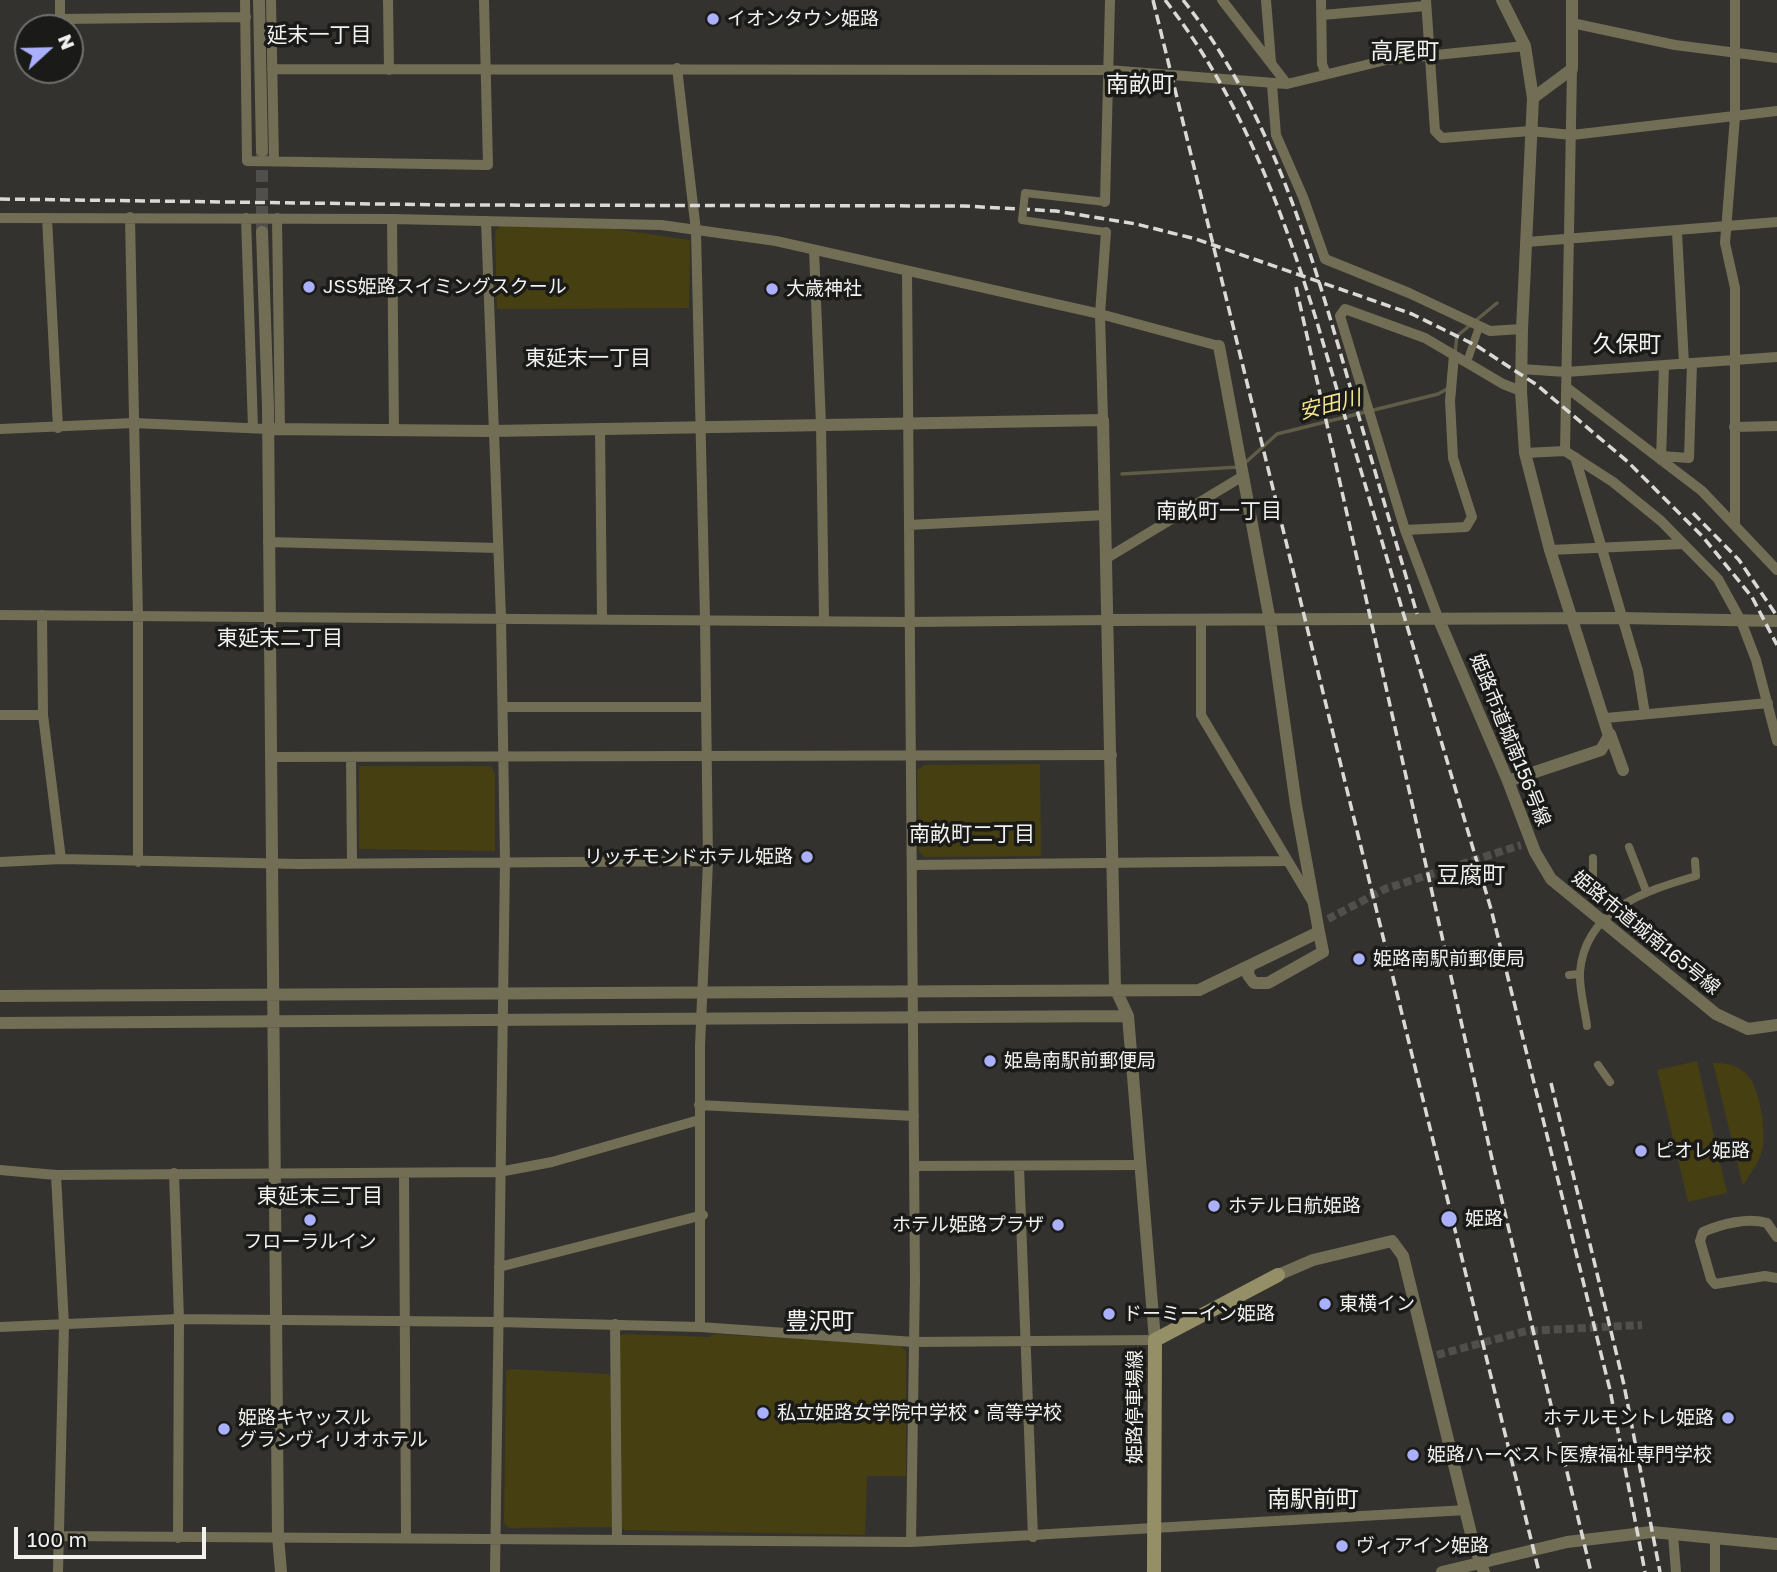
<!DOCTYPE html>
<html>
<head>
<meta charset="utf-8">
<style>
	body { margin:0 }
	#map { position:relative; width:1777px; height:1572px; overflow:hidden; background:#33322e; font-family:"Golos Text",sans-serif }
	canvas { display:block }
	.north { position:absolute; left:14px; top:14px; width:70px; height:70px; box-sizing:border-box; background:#1a1a18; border:2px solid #70706e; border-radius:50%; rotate:68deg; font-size:19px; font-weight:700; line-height:28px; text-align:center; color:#f1f1ee }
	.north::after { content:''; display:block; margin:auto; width:24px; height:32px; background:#aab0fb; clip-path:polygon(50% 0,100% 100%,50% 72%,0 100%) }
	.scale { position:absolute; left:14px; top:1527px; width:192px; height:32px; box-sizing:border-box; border:4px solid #f1f1ee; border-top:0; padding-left:9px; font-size:21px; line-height:24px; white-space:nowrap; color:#f1f1ee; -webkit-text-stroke:5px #1a1a18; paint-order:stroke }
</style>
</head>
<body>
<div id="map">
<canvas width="1777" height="1572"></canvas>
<div class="north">N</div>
<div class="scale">100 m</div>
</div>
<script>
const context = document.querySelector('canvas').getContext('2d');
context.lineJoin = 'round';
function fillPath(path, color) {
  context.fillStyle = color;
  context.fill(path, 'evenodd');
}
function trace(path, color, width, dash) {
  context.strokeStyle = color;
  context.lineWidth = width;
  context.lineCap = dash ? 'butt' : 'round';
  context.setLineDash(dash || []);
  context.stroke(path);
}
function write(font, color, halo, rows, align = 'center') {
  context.font = font + ' "Golos Text","Noto Sans JP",sans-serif';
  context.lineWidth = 7;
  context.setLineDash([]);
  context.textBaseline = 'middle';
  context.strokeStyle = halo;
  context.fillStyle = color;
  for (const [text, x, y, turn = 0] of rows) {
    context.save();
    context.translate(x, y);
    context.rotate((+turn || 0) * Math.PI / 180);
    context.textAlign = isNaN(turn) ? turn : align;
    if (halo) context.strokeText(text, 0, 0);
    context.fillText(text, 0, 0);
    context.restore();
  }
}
fillPath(new Path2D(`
	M501,225L615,229L690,240L689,308L497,309L495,231Z
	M1040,764L1041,856L924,857L919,851L917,770L925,765Z
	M359,766H491L495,774V851L359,849Z
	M1697,1061L1727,1193L1688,1202L1657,1070Z
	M1713,1063C1725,1063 1734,1064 1744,1072C1760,1083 1767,1133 1762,1151C1759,1163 1749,1175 1743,1186Z
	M625,1334L710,1337L712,1334L900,1345L906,1351V1476H867L865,1535L625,1530L620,1527L619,1336Z
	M510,1369L608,1374L612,1378V1527L509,1528L504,1523L506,1371Z`), '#463f12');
trace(new Path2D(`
	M1455,353L1457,336L1497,303
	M1245,463L1277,434L1438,394L1447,389
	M1122,474L1239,467`), '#5f5c47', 3.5);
trace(new Path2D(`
	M1328,919L1385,889L1521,845
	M1437,1355L1526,1331L1642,1325`), '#504f4b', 8, [8, 4]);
trace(new Path2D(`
	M262,152V232`), '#504f4b', 12, [12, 6]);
trace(new Path2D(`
	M1467,362L1479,327
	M1629,847L1646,891
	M1593,858V895L1614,910
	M1569,975L1580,974
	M1598,1065L1610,1082`), '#726e55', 8);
trace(new Path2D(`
	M60,0V19L246,17
	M245,0L247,161L488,165L484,0
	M271,0L274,161
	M388,0L389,70
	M1222,0L1287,84L1386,60L1525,46
	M1266,0L1271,62
	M1321,0L1322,64L1326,74
	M1426,0L1435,131L1442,138L1530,131L1572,135L1777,111
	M1322,15L1426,6
	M1572,23L1675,45L1777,58
	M677,68L696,231L705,618L708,861L700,1046V1327
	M272,69L1108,70L1287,84
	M1272,85L1276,135L1303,197L1325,259L1409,293L1490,331L1522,329
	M1105,202L1110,0
	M130,217L138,618V862
	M0,218L392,219L661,225L776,241L1100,314L1219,346
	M47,218L58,428
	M246,218L253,428
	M277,218L280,429
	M392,219L394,430
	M486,221L501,618L505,861L495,1572
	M1677,232L1684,364
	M1527,242L1777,222
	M814,250L821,425L824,619
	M907,271L915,1280L911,1542
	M1521,369L1566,372L1777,357
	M1566,387L1702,491L1777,570
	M1103,420L1100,314L1106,232
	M1734,427L1777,426
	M600,428L602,618
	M0,429L134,423L268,429
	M1565,451L1572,69
	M1525,453L1565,451L1613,482L1661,521L1718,579L1741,621L1756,660L1777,741
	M1661,456L1689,458L1692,363
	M1575,457L1638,671L1645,714
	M1661,460L1664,365
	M1735,524V288L1725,243L1735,117V0
	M909,525L1106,515
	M1405,530L1466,527L1472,517L1453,458L1450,401L1454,355
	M268,542L498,548
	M1550,550L1683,544
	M1107,558L1243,476
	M0,615L909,622L1109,620
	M42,615L43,715L61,859
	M1439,620L1405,530L1340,316L1345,309L1425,338L1503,384L1521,391
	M1201,621V715L1313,903
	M503,707H706
	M0,715H43
	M1606,718L1768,703
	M270,757L1112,755
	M351,757L352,863
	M0,862L61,859L298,864L708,861
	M913,865L1285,861
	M699,1105L914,1116
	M914,1166L1140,1165
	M1019,1167L1033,1537
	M0,1170L56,1175L499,1172L552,1162L699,1120
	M174,1173L179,1319L178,1538
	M404,1173L406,1537
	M56,1175L64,1325L58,1572
	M1777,1237L1767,1223C1749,1217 1721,1224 1703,1232L1700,1241L1711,1279L1715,1284L1765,1276L1777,1278
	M499,1267L703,1215
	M615,1324L617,1538
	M0,1327L179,1319L498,1322L700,1327L914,1342L1155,1340
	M1673,1535L1676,1572
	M57,1536L911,1542L1466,1510
	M1715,1572V1539`), '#726e55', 10);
trace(new Path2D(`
	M259,0L262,151
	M1502,0L1525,46L1533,98L1522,329L1521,391L1525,453L1550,550L1609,736L1601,750L1508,781
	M1533,98L1572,69V0
	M262,232L268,408L278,1536L281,1572
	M1219,346L1270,621L1296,805L1319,932
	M268,429L493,431L1103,420L1115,988L1128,1016L1155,1340
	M1109,620L1620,618L1777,621
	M1439,620L1508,781L1535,852L1551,879L1716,1014L1748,1029L1777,1025
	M1610,734L1623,770
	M0,996L1199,990L1319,932L1323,952L1268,983H1254L1248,975L1249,966
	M0,1023L1128,1016
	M1278,1275L1313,1260L1392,1241L1403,1256L1473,1542L1484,1572
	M1442,1572L1567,1542L1652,1532L1777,1544`), '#726e55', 12);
trace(new Path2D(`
	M1154,1572L1155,1340L1278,1275`), '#958f68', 14);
trace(new Path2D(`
	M1153,0L1539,1572
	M1165,0C1240,96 1280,204 1316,319L1491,909L1610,1390L1645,1572
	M1183,0C1266,104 1304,229 1341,355C1366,442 1392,528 1417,614
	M0,199L453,205L964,206L1056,211L1136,224L1196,239L1412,314L1477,346L1537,385L1628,462L1703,537L1752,597L1777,645
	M1296,287L1492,1159L1591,1572
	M1693,513L1739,560L1777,616
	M1551,1083L1624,1385L1660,1572`), '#d9d9d6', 3.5, [10, 5]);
trace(new Path2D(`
	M1105,202L1025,193L1022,220L1106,232
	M1587,1026C1585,1009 1579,989 1580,972C1585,910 1645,891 1696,876L1695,861`), '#726e55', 8);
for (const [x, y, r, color] of [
	[713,19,7,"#aab0fb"],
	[309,287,7,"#aab0fb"],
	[772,289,7,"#aab0fb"],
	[807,857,7,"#aab0fb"],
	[1359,959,7,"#aab0fb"],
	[990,1061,7,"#aab0fb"],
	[1641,1151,7,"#aab0fb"],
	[1214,1206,7,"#aab0fb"],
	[1449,1219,9,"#aab0fb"],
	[310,1220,7,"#aab0fb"],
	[1058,1225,7,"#aab0fb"],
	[1325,1304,7,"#aab0fb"],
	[1109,1314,7,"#aab0fb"],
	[763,1413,7,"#aab0fb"],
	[1728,1418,7,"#aab0fb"],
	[224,1429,7,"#aab0fb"],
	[1413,1455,7,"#aab0fb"],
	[1342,1546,7,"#aab0fb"]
]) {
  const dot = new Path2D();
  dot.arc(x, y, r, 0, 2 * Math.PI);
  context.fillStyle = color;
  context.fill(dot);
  trace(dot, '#1a1a18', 2.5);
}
write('19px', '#f1f1ee', '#1a1a18', [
	["イオンタウン姫路",727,19],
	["JSS姫路スイミングスクール",323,287],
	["大歳神社",786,289],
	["リッチモンドホテル姫路",793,857,"right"],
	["姫路南駅前郵便局",1373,959],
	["姫島南駅前郵便局",1004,1061],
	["ピオレ姫路",1655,1151],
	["ホテル日航姫路",1228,1206],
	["姫路",1465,1219],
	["ホテル姫路プラザ",1044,1225,"right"],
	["フローラルイン",310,1242,"center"],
	["東横イン",1339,1304],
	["ドーミーイン姫路",1123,1314],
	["私立姫路女学院中学校・高等学校",777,1413],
	["姫路キヤッスル",238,1418],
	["グランヴィリオホテル",238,1440],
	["ホテルモントレ姫路",1714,1418,"right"],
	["姫路ハーベスト医療福祉専門学校",1427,1455],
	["ヴィアイン姫路",1356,1546]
], 'left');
write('19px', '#f1f1ee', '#1a1a18', [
	["姫路市道城南156号線",1510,740,68],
	["姫路市道城南165号線",1646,933,39],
	["姫路停車場線",1135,1407,-90]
]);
write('21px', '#f1f1ee', '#1a1a18', [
	["延末一丁目",319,35],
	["東延末一丁目",588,358],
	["南畝町一丁目",1219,511],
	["東延末二丁目",280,638],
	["南畝町二丁目",972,834],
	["東延末三丁目",320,1196]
]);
write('italic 21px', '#f5e68d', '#1a1a18', [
	["安田川",1330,405,-14]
]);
write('23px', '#f1f1ee', '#1a1a18', [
	["高尾町",1405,52],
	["南畝町",1140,85],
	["久保町",1627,345],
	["豆腐町",1471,876],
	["豊沢町",820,1322],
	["南駅前町",1313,1500]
]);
</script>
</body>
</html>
